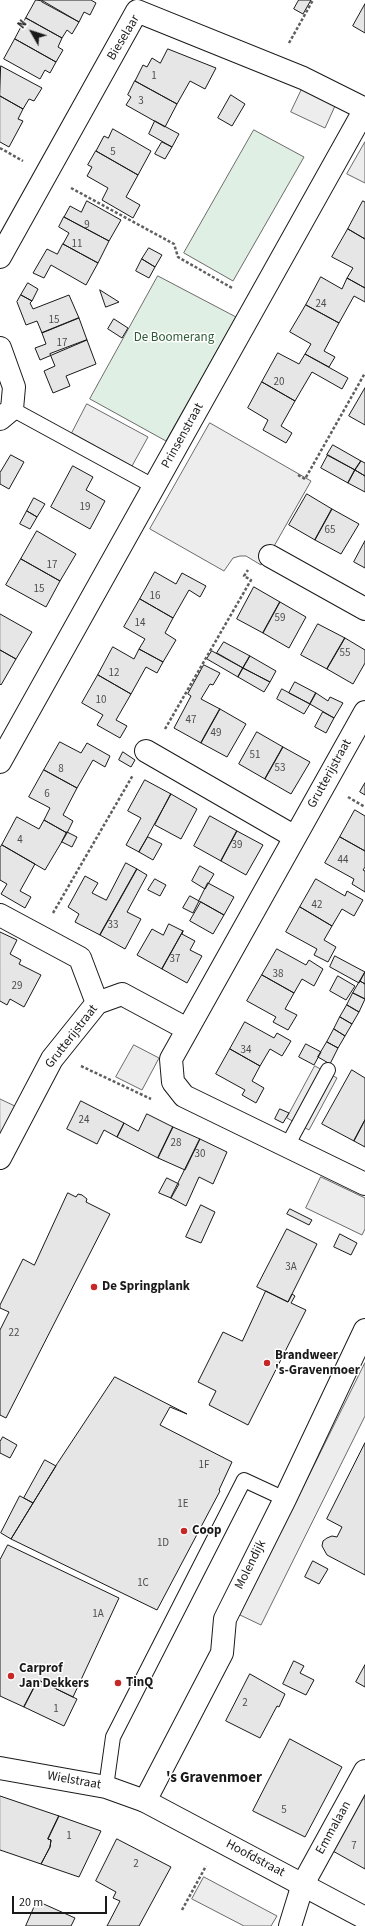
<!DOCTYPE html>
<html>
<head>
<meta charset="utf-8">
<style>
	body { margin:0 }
	#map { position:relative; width:365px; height:1926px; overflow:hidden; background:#fff; font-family:"Source Sans 3",sans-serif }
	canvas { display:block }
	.north { position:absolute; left:12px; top:12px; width:40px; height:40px; -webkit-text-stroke:3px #fff; paint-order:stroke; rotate:309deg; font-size:11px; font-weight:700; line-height:16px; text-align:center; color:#1a1a1a }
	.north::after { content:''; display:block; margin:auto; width:14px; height:18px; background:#1a1a1a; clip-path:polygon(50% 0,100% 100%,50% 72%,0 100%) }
	.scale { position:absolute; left:12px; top:1896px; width:95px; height:18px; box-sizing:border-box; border:2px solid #1a1a1a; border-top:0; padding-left:5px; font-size:12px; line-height:14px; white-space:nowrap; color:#1a1a1a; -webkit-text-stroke:3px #fff; paint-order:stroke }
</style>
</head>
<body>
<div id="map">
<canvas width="365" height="1926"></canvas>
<div class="north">N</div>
<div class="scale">20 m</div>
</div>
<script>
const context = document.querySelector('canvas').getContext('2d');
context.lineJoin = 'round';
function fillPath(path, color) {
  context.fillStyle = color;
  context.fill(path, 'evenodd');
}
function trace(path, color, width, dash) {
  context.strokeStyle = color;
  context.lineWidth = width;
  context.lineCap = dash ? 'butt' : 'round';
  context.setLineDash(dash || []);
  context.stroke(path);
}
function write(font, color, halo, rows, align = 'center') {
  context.font = font + ' "Source Sans 3",sans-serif';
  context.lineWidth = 3;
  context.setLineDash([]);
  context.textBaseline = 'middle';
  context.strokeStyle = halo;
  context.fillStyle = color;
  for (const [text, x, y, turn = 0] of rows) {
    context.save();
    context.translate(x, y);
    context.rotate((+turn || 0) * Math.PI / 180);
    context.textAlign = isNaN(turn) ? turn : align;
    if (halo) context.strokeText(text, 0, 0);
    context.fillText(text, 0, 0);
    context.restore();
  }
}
const green = new Path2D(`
	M254,130L304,157L233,281L184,253Z
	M158,276L236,317L166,441L90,399Z`);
fillPath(green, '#e0efe3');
trace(green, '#6a6a6a', 1);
const parking = new Path2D(`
	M302,89L335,106L325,128L291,112Z
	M365,142V183L347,174Z
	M87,404L148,437L132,466L72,433Z
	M210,423L311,481L273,548L261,565L246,556H240L233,558L224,571L150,529Z
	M134,1045L159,1058L142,1090L116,1077Z
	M315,1066L337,1078L309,1130L287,1118Z
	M0,1099L19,1108L0,1146Z
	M321,1177L365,1198V1229L362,1235L306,1208Z
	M365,1363V1416L261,1625L240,1615Z
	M204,1877L277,1916L271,1926H244L192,1899Z`);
fillPath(parking, '#ededed');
trace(parking, '#6a6a6a', 1);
const building = new Path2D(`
	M36,0L43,1L79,22L72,34L67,30L62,38L26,18Z
	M43,0H91L96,3L90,15L84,12L79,22L42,2Z
	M299,0H311L303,14L294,9Z
	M365,4V33L353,26Z
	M26,18L62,38L58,47L63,50L56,62L15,39Z
	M15,39L56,62L50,73L45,70L40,79L4,59Z
	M168,49L216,68L205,89L190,81L177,104L135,81L143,65L147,67L152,58L160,63Z
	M1,66L42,88L34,101L29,99L23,109L0,96Z
	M135,81L177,104L165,127L126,105L131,97L128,95Z
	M231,95L245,104L232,126L218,118Z
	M0,96L23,109L18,119L23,121L9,147L0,142Z
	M155,121L179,134L172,147L149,134Z
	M113,129L151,151L138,175L96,151L104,136L108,138Z
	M162,142L172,147L165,159L155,154Z
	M96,151L138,175L126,197L140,205L133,218L102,200L108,188L87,176L92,167L88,165Z
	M87,201L121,220L109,241L64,217L70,206L81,212Z
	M363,201L365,202V239L348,229Z
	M64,217L109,241L98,263L63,244L69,233L59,227Z
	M348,229L365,239V288L347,278L353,268L332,257Z
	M63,244L98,263L86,285L51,265L44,278L33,273L47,249L57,254Z
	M149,248L162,255L155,267L142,259Z
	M142,259L155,267L149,278L136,271Z
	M321,277L342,289L347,278L365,288V302L354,296L339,323L306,305Z
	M28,283L38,289L32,301L21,295Z
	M100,290L119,302L106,307Z
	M21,295L32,301L30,303L33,309L69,295L79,318L42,333L37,321L26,325L17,302Z
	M306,305L339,323L324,351L335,357L329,367L305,354L311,344L290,332Z
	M79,318L87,340L40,360L35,348L46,344L42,333Z
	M114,319L128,328L122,338L108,329Z
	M87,340L96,364L66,376L70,386L53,393L44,371L55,366L50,354Z
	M278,353L299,364L305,354L348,378L342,389L312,372L295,401L262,382Z
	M262,382L295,401L281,426L292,433L286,443L263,430L268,420L248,408Z
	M365,388V425L349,416Z
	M333,445L361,461L355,470L327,455Z
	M11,455L24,462L9,489L0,484V473Z
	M328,455L355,470L348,483L321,468Z
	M361,461L365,463V476L355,470Z
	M73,466L93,477L86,490L105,501L90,529L51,507Z
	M355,470L365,476V492L348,483Z
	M307,494L332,509L315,540L289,525Z
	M34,498L45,504L37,517L27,511Z
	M332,509L359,524L341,554L315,540Z
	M27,511L37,517L30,529L20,524Z
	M37,531L76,554L60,581L21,559Z
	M365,541V568L354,562Z
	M21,559L60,581L46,607L6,585Z
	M155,572L176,584L182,573L206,586L200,597L189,590L173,618L140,599Z
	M254,587L280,602L263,633L237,619Z
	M140,599L173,618L165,633L176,640L163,662L139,649L145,639L124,627Z
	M280,602L306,617L289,648L263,633Z
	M0,614L32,632L16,659L0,650Z
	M318,624L345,638L327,669L301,655Z
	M345,638L365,650V663L353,684L327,669Z
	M224,642L250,656L243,668L217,653Z
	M113,647L134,659L139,649L163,662L157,673L146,667L131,694L98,675Z
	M0,650L16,659L1,685L0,684Z
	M212,651L243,668L238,677L207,659Z
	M250,656L276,671L270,682L243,668Z
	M204,665L220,673L213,685L210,684L201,699L220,709L201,743L174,728L191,696L188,694Z
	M243,668L270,682L264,692L238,677Z
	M98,675L131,694L116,720L127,726L120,738L97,725L103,715L82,703Z
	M295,682L316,693L310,704L289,693Z
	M282,689L310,704L304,714L277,699Z
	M316,693L328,701L330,697L343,703L334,718L310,704Z
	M220,709L246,724L227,757L201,743Z
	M323,712L334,718L326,733L315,727Z
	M257,732L283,747L265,779L239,764Z
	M60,742L81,753L87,743L110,756L105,767L93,760L77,788L44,770Z
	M283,747L310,762L291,794L265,779Z
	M123,752L135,760L131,767L119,760Z
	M44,770L77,788L63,815L73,821L67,833L44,820L50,808L29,797Z
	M145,780L171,794L139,852L126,845L141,818L128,811Z
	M365,783V795L360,792Z
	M171,794L197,809L181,839L155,825Z
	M355,810L365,816V851L340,837Z
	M210,816L237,831L221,861L194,846Z
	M17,817L39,829L44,820L67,833L45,870L2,845Z
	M237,831L263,845L246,875L221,861Z
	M67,832L77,837L72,847L62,842Z
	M148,837L162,844L153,860L139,852Z
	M340,837L365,851V867L363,870L365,871V892L352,884L354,879L325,863Z
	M2,845L35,864L20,891L31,897L25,908L1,894L7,884L0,880V848Z
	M126,863L137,869L100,935L75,922L79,914L68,907L85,876L98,883L92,893L106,900Z
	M200,866L214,874L205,889L192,881Z
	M137,869L147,875L127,912L141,919L125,949L100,935Z
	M155,879L166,885L160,896L148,890Z
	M316,879L345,896L347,891L363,900L354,916L342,909L332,926L300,907Z
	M208,883L234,897L224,915L199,901Z
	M190,896L199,901L193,913L183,908Z
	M201,902L224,915L213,934L190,921Z
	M300,907L332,926L324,940L336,947L328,962L314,955L317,949L286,932Z
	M169,924L183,931L162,969L137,955L152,929L163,935Z
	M183,931L182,934L195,941L190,950L202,956L187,983L162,969Z
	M0,932L17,940L10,954L21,960L19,964L41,975L24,1007L10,999L7,1005L0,1001Z
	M277,949L306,965L309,960L323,969L314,986L302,979L294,993L262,975Z
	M335,956L365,972L359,983L330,967Z
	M365,972V984L360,981Z
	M262,975L294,993L285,1009L297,1015L288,1030L273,1022L276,1017L247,1001Z
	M338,976L355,986L346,1000L330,991Z
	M360,981L365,984V999L353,993Z
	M353,993L365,999L359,1012L347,1005Z
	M347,1005L359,1012L352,1024L340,1017Z
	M340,1017L352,1024L345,1036L334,1029Z
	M245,1022L274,1038L277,1033L291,1041L282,1056L270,1049L260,1066L230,1049Z
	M334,1029L345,1036L338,1048L327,1042Z
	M327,1042L338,1048L330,1064L318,1057Z
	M306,1044L321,1052L314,1065L299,1057Z
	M230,1049L260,1066L252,1081L264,1088L256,1103L242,1095L245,1090L216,1074Z
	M352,1070L365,1078V1120L354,1141L322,1124Z
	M81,1101L124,1123L117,1137L104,1130L97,1144L67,1129Z
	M280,1109L289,1113L283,1123L275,1119Z
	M147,1114L173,1127L158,1158L117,1137L124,1123L138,1131Z
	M365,1120V1147L354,1141Z
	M173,1127L200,1139L185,1170L158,1158Z
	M200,1139L227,1152L213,1184L199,1177L186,1206L171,1198Z
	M167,1178L179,1184L171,1198L159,1193Z
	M68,1193L76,1197L78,1194L82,1195L87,1199L86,1202L110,1214L6,1418L0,1415V1330L9,1312L0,1308V1305L23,1259L34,1265Z
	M201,1205L215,1212L201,1243L186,1237Z
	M290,1209L312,1220L309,1225L287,1214Z
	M287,1229L317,1244L288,1302L257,1287Z
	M340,1234L357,1243L351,1255L334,1247Z
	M266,1291L288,1302L292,1294L295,1296L291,1303L306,1310L248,1425L209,1405L216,1391L198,1382L223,1332L242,1341Z
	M115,1377L187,1414L170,1407L160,1425L232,1462L219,1490L220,1491L157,1610L11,1539L57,1464Z
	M3,1437L17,1445L10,1458L0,1453V1442Z
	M365,1443V1575L327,1555L322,1546L323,1541L327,1538L332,1536L337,1537L342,1527L327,1519Z
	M45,1460L56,1466L33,1503L24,1498Z
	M20,1496L33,1503L11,1539L1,1533Z
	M8,1545L119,1598L73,1697L38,1680L24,1707L0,1696V1560Z
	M313,1561L328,1569L319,1584L305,1577Z
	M294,1661L304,1666L300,1673L314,1680L306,1695L283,1684Z
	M365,1665V1687L356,1682Z
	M250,1674L285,1694L279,1707L277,1706L260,1738L226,1721Z
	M38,1680L77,1699L64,1726L24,1707Z
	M290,1739L342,1767L305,1837L253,1811Z
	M365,1785V1869L331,1850Z
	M0,1796L59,1816L48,1839L51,1840L50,1847L41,1864L0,1850Z
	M59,1816L101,1831L79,1877L41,1864L50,1847L51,1840L48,1839Z
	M117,1839L171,1867L139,1926H107L120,1901L113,1898L116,1892L96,1881Z
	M37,1901L75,1918L71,1926H26Z`);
fillPath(building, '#e6e6e6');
trace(building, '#1a1a1a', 1);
const service = new Path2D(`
	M12,409L144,481
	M287,1146L328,1070
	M106,1787L113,1737L244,1480L285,1499`);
const minor = new Path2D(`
	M0,257L137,11L303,78L365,109
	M0,348L14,387L12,409L0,419
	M270,556L365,609
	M365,712L171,1059L173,1082L184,1096L365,1184
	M146,751L295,837
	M0,762L365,109
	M0,915L80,958L97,1003
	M0,1158L52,1059L97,1003L122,994L187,1029
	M0,1768L106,1787L145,1801
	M290,1926L303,1884L365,1771`);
const tertiary = new Path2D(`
	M365,1330L285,1499L225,1619L222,1653L145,1801L365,1918`);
trace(service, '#1a1a1a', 16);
trace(minor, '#1a1a1a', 24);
trace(tertiary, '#1a1a1a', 24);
trace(new Path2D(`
	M289,43L313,0
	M0,148L23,161
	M71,188L174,244L178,257L232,288
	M298,475L305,479L365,373
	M165,729L251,580L244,576L248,570
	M348,797L365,807
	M53,913L133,775
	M81,1066L151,1099
	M182,1910L206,1866`), '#5f5f5f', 2.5, [3, 2]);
trace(service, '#fff', 14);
trace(minor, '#fff', 22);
trace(tertiary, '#fff', 22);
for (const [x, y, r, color] of [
	[94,1287,4,"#c62828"],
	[267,1363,4,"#c62828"],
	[184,1531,4,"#c62828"],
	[11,1676,4,"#c62828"],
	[118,1683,4,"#c62828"]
]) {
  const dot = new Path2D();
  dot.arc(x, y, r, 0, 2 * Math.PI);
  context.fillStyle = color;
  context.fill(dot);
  trace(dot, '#fff', 1.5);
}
write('11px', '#4d4d4d', null, [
	["1",154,77],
	["3",141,102],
	["5",113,153],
	["9",87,226],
	["11",77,245],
	["24",321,305],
	["15",54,321],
	["17",62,344],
	["20",279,383],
	["19",85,508],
	["65",330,531],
	["17",52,566],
	["15",39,590],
	["16",155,597],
	["59",280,619],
	["14",140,624],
	["55",345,654],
	["12",114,674],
	["10",101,701],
	["47",191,721],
	["49",216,734],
	["51",255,756],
	["53",280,769],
	["8",61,770],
	["6",47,795],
	["4",20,841],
	["39",237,846],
	["44",343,861],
	["42",317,906],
	["33",113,926],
	["37",175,960],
	["38",278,975],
	["29",17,987],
	["34",246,1051],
	["24",84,1121],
	["28",176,1144],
	["30",200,1155],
	["3A",291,1268],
	["22",14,1334],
	["1F",204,1466],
	["1E",183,1505],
	["1D",163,1544],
	["1C",143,1584],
	["1A",98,1615],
	["2",245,1704],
	["1",56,1710],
	["5",284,1811],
	["1",69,1837],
	["7",354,1847],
	["2",136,1865]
]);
write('13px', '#1a1a1a', '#fff', [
	["Bieselaar",124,38,-59],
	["Prinsenstraat",183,436,-61],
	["Grutterijstraat",330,774,-61],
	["Grutterijstraat",72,1037,-52],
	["Molendijk",251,1565,-63],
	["Wielstraat",74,1781,10],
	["Emmalaan",334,1828,-61],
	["Hoofdstraat",255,1859,28]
]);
write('13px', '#2b5a34', '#fff', [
	["De Boomerang",174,338]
]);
write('bold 13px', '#1a1a1a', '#fff', [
	["De Springplank",102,1287],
	["Brandweer",275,1356],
	["'s-Gravenmoer",275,1371],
	["Coop",192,1531],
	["Carprof",19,1669],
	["Jan Dekkers",19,1684],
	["TinQ",126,1683]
], 'left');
write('bold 15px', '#1a1a1a', '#fff', [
	["'s Gravenmoer",214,1779]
]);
</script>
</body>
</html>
